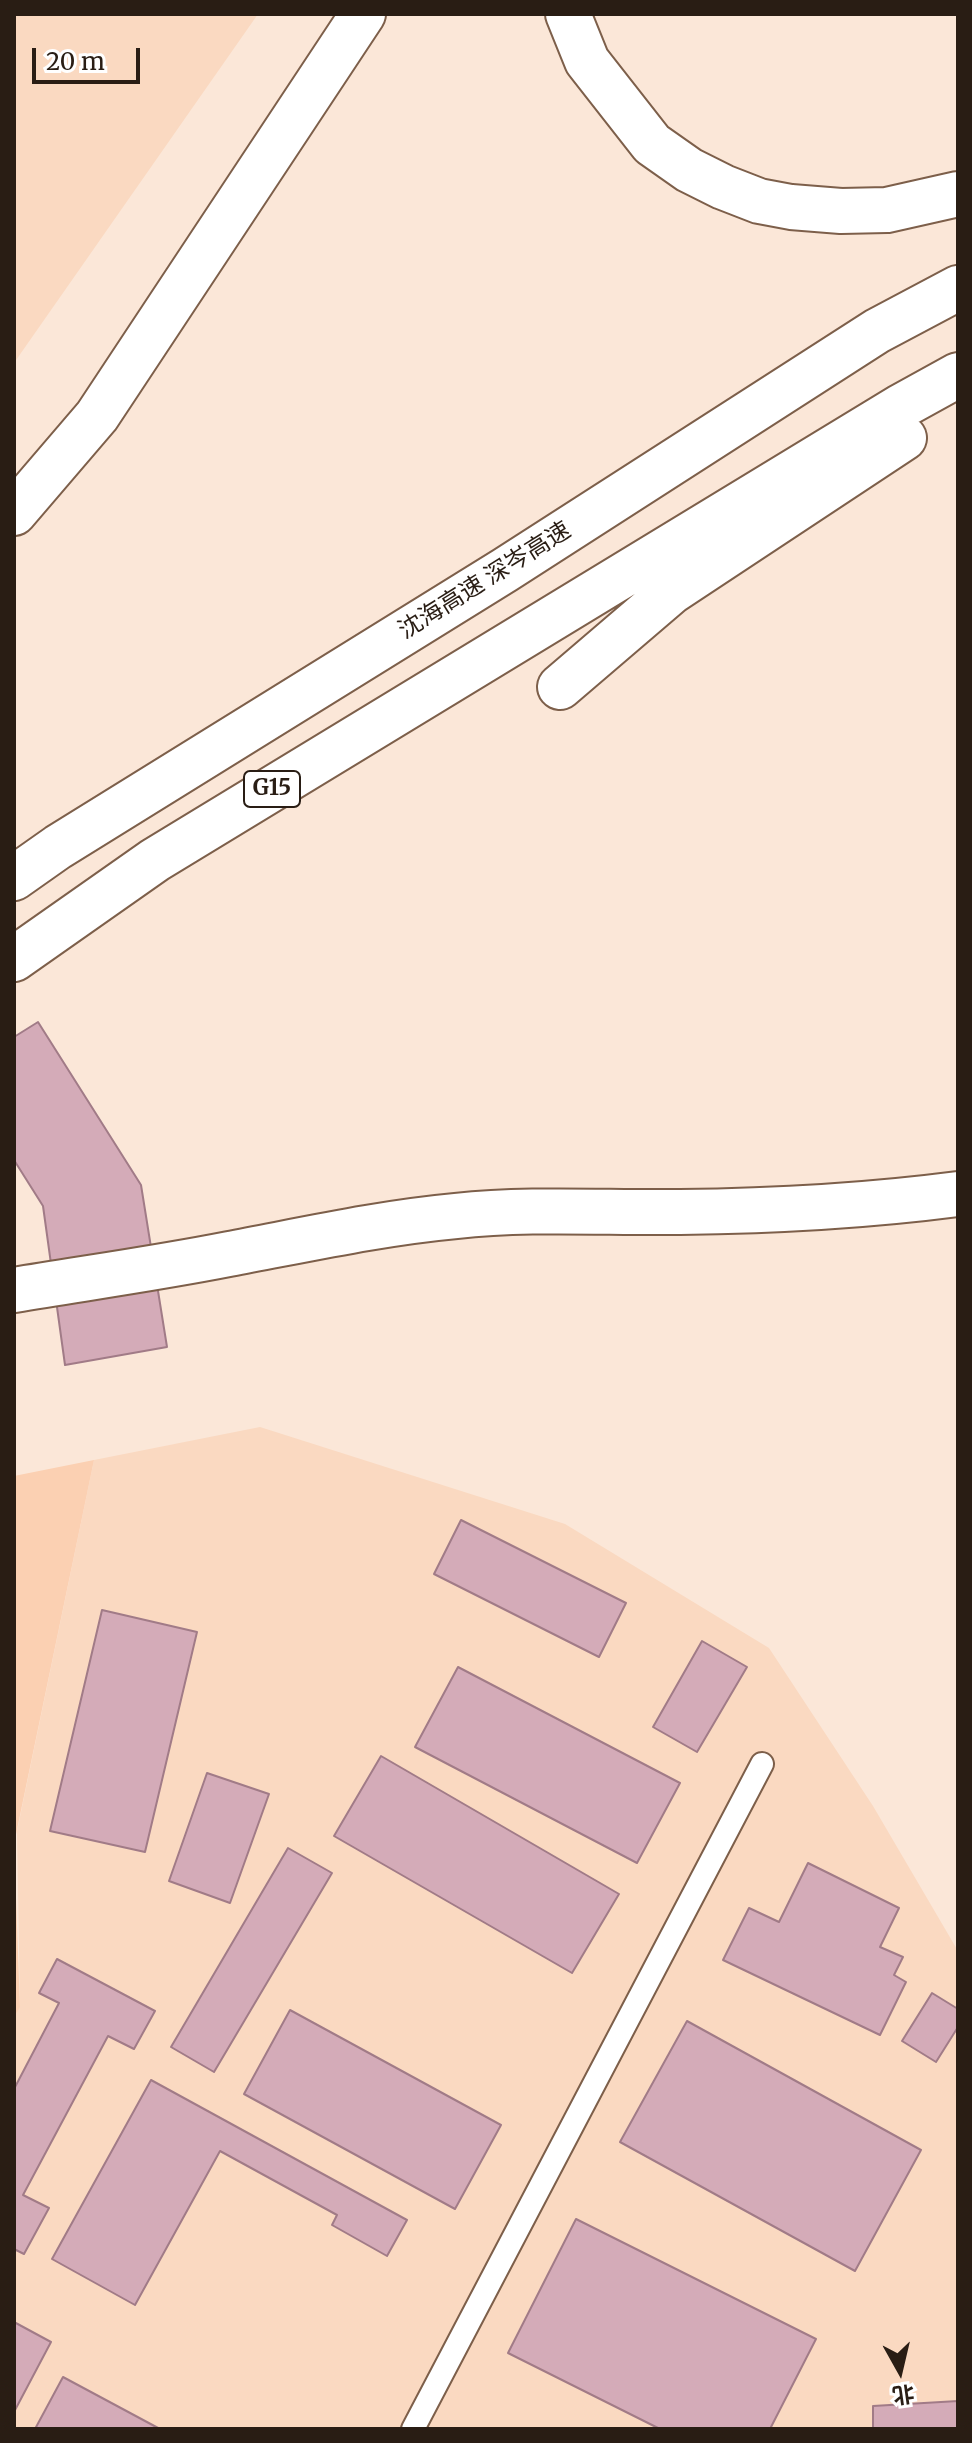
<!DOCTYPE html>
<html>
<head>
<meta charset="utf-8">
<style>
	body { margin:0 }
	#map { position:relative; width:972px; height:2443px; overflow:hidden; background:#fbe7d8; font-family:Merriweather,"Noto Sans SC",serif }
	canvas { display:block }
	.frame { position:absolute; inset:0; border:16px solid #291d14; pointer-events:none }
	.north { position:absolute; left:860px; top:2331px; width:80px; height:80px; -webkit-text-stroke:6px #fff; paint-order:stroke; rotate:172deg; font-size:22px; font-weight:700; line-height:32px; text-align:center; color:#291d14 }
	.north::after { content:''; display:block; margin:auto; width:28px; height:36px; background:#291d14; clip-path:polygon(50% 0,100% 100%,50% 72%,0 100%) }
	.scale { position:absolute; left:32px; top:48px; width:108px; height:36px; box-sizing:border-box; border:4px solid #291d14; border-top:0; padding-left:10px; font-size:24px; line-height:28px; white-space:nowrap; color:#291d14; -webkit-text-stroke:6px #fff; paint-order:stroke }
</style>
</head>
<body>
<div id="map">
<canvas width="972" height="2443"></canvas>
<div class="frame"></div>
<div class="north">北</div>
<div class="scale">20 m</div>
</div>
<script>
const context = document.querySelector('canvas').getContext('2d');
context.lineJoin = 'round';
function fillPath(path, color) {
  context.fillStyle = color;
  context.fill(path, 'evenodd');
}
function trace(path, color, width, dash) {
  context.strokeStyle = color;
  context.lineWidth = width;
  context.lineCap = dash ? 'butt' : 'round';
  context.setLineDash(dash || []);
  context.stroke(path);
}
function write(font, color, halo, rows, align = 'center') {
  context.font = font + ' Merriweather,"Noto Sans SC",serif';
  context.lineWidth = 8;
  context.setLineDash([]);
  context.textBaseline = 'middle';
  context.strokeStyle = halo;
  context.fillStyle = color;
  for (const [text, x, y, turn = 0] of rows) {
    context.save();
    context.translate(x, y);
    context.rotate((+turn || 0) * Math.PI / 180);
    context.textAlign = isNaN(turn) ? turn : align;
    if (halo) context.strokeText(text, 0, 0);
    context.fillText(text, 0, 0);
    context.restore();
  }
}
fillPath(new Path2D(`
	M14,14H258L14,363Z
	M260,1427L565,1524L769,1648L873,1806L958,1951L957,2429H14V2017L20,2006L17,1831L94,1460Z`), '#fad9c1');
fillPath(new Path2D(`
	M94,1460L14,1844L20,2007L14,2017V1476Z`), '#fbd0b2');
const building = new Path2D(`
	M38,1022L141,1185L167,1347L65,1365L43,1206L14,1160V1037Z
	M461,1520L626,1603L599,1657L434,1574Z
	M102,1610L197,1632L145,1852L50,1831Z
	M702,1641L747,1667L697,1752L653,1727Z
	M458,1667L680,1783L637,1863L415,1747Z
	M381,1756L619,1894L572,1973L334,1836Z
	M207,1773L269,1794L230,1903L169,1881Z
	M288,1848L332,1873L214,2072L171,2047Z
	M808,1863L899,1908L880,1947L903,1957L894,1975L906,1982L880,2035L723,1960L749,1908L779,1922Z
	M57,1959L155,2011L134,2049L108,2036L23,2195L49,2208L24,2254L14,2249V2089L59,2003L39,1993Z
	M932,1993L958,2009V2027L936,2062L902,2041Z
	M290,2010L501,2125L455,2209L244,2094Z
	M687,2021L921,2150L855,2271L620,2142Z
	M151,2080L407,2220L387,2256L332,2225L337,2215L220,2151L135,2305L52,2259Z
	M576,2219L816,2339L770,2429H660L508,2353Z
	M14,2322L51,2342L14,2412Z
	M63,2377L160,2429H35Z
	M958,2401V2429H873V2406Z`);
fillPath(building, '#d4abb8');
trace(building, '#a17b87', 2);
const lane = new Path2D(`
	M413,2429L762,1764`);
const highway = new Path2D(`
	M568,14L587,61L652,144L689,170L723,187L759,201L791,207L841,211L887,210L958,194
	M14,513L97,416L363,14
	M560,687L671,592L904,438
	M14,878L58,847L505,570L877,331L958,288
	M14,959L155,860L900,407L958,375
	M14,1290C86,1278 158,1268 229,1254C304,1240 380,1223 456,1216C530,1208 606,1213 680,1212C773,1211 866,1206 958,1194`);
trace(lane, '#7d5f4a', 26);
trace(highway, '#7d5f4a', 48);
trace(lane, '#fff', 22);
trace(highway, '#fff', 44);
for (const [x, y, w] of [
	[272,789,56]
]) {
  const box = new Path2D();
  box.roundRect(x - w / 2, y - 18, w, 36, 6);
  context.fillStyle = '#fff';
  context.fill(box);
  trace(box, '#291d14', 2);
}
write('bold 22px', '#291d14', null, [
	["G15",272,789]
]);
write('24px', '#291d14', '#fff', [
	["沈海高速 深岑高速",485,581,-32]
]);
</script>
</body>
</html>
